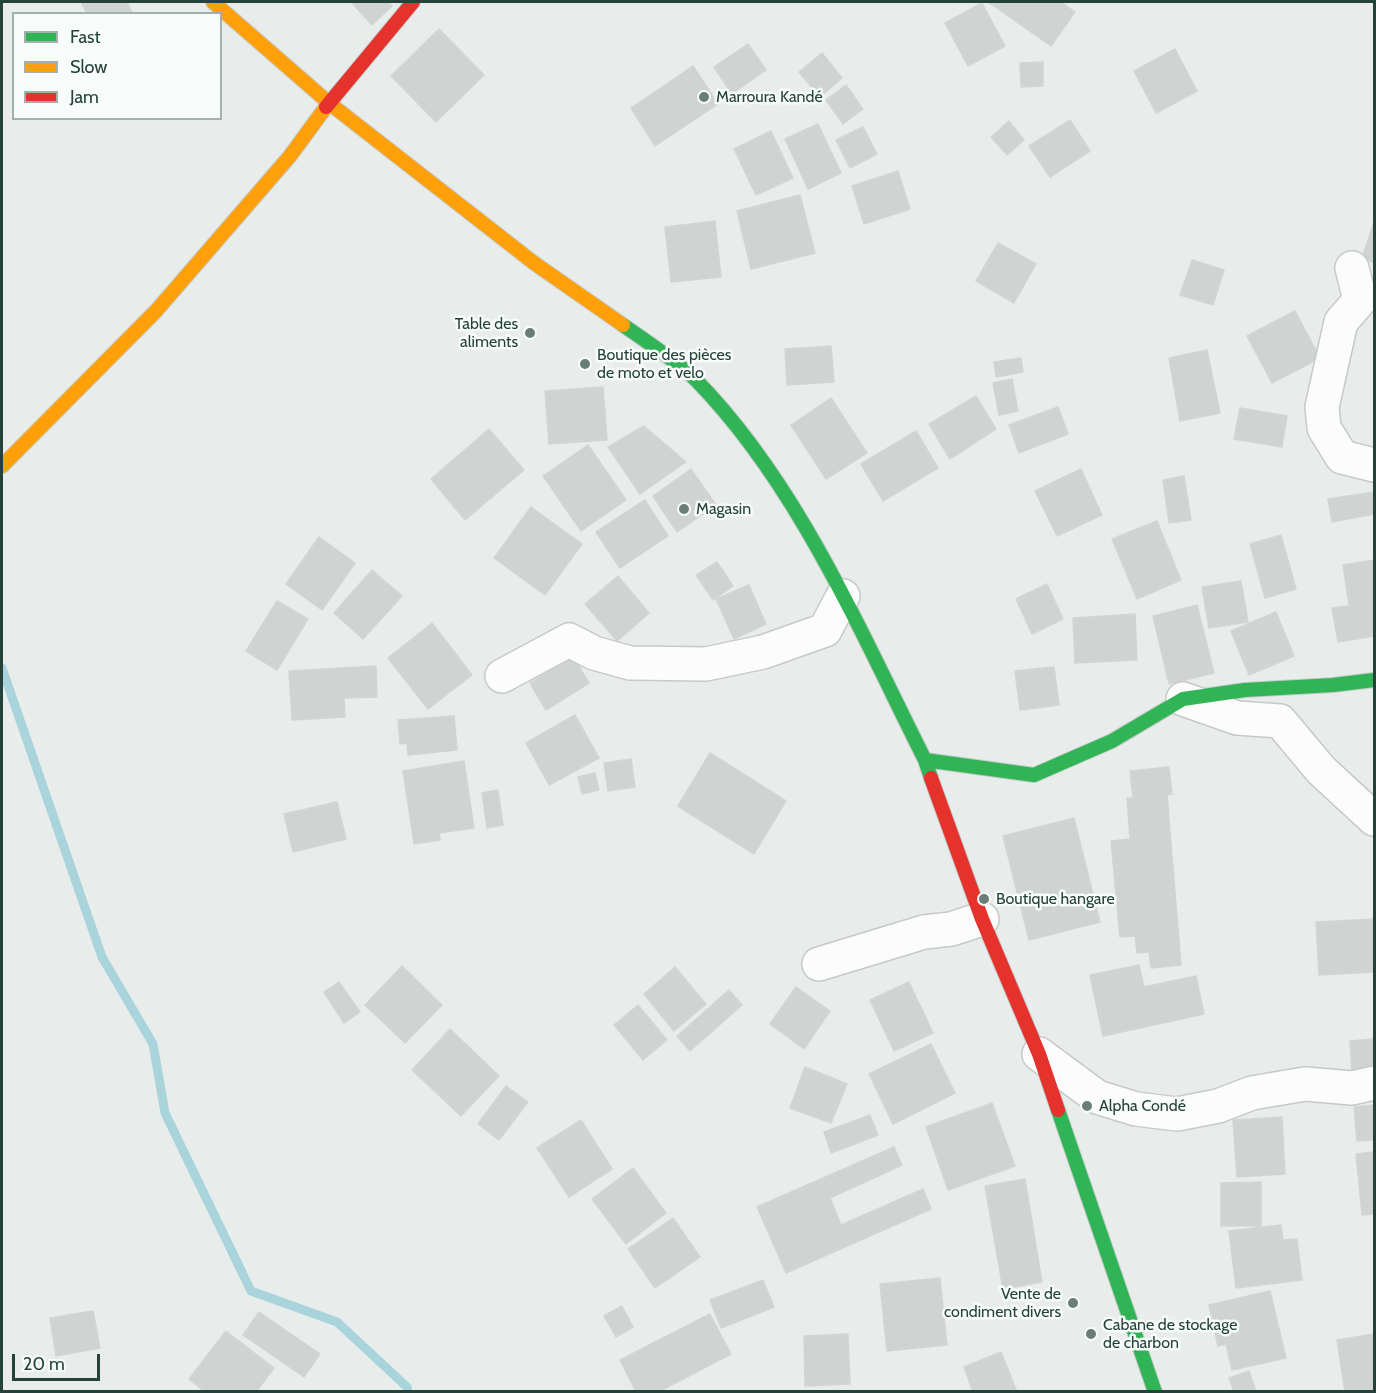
<!DOCTYPE html>
<html>
<head>
<meta charset="utf-8">
<style>
	body { margin:0 }
	#map { position:relative; width:1376px; height:1393px; overflow:hidden; background:#e8edeb; font-family:Cabin,sans-serif }
	canvas { display:block }
	.frame { position:absolute; inset:0; border:3px solid #24423a; pointer-events:none }
	.legend { position:absolute; left:12px; top:12px; width:210px; height:108px; box-sizing:border-box; background:#f7fbf9; border:2px solid #a3b1ad; margin:0; padding:8px 10px; list-style:none; font-size:18px; color:#24423a }
	.legend li { display:flex; align-items:center; gap:12px; height:30px }
	.legend b { width:30px; border:2px solid #a3b1ad }
	.scale { position:absolute; left:12px; top:1354px; width:88px; height:27px; box-sizing:border-box; border:3px solid #24423a; border-top:0; padding-left:8px; font-size:18px; line-height:21px; white-space:nowrap; color:#24423a; -webkit-text-stroke:4px #f7fbf9; paint-order:stroke }
</style>
</head>
<body>
<div id="map">
<canvas width="1376" height="1393"></canvas>
<div class="frame"></div>
<ul class="legend">
<li><b style="height:8px;background:#30b455"></b>Fast</li>
<li><b style="height:8px;background:#ff9f0a"></b>Slow</li>
<li><b style="height:8px;background:#e5322d"></b>Jam</li>
</ul>
<div class="scale">20 m</div>
</div>
<script>
const context = document.querySelector('canvas').getContext('2d');
context.lineJoin = 'round';
function trace(path, color, width, dash) {
  context.strokeStyle = color;
  context.lineWidth = width;
  context.lineCap = dash ? 'butt' : 'round';
  context.setLineDash(dash || []);
  context.stroke(path);
}
function fillPath(path, color) {
  context.fillStyle = color;
  context.fill(path, 'evenodd');
}
function write(font, color, halo, rows, align = 'center') {
  context.font = font + ' Cabin,sans-serif';
  context.lineWidth = 5;
  context.setLineDash([]);
  context.textBaseline = 'middle';
  context.strokeStyle = halo;
  context.fillStyle = color;
  for (const [text, x, y, turn = 0] of rows) {
    context.save();
    context.translate(x, y);
    context.rotate((+turn || 0) * Math.PI / 180);
    context.textAlign = isNaN(turn) ? turn : align;
    if (halo) context.strokeText(text, 0, 0);
    context.fillText(text, 0, 0);
    context.restore();
  }
}
trace(new Path2D(`
	M2,668L102,957L153,1044L165,1113L251,1291L337,1322L407,1387L408,1392`), '#a9d4db', 9);
const building = new Path2D(`
	M81,2H127L133,14H87Z
	M351,2H388L392,6L372,25Z
	M988,2H1061L1075,12L1051,46Z
	M982,3L1005,46L968,66L945,23Z
	M439,29L484,75L436,122L391,76Z
	M748,44L766,70L732,94L714,67Z
	M1175,49L1197,91L1156,113L1134,71Z
	M822,53L842,78L820,97L799,72Z
	M1043,62V86L1021,87L1020,63Z
	M693,66L718,104L655,146L631,108Z
	M846,85L863,109L843,124L826,100Z
	M1070,120L1090,151L1050,177L1029,146Z
	M1009,121L1024,140L1007,155L991,137Z
	M818,124L841,173L808,189L785,139Z
	M863,127L877,154L850,168L836,140Z
	M771,131L793,178L756,195L734,149Z
	M898,171L910,209L864,224L852,186Z
	M800,195L815,253L751,269L737,211Z
	M715,221L721,277L671,282L665,227Z
	M1374,222V263L1362,258Z
	M998,243L1036,264L1014,303L976,281Z
	M1192,260L1224,270L1213,305L1180,295Z
	M1295,311L1320,358L1272,383L1247,336Z
	M831,346L834,382L787,385L785,349Z
	M1207,350L1220,413L1180,421L1169,358Z
	M1021,358L1023,372L996,377L994,362Z
	M1012,379L1018,411L999,415L993,383Z
	M603,387L607,440L549,444L545,391Z
	M976,396L996,429L950,459L929,424Z
	M831,398L867,453L826,479L791,425Z
	M1058,407L1068,434L1019,453L1009,425Z
	M1240,408L1287,416L1282,447L1234,439Z
	M644,426L686,462L640,494L608,447Z
	M489,429L524,470L465,520L431,479Z
	M916,431L938,468L883,501L861,464Z
	M588,445L626,500L581,531L543,476Z
	M691,469L716,505L677,532L653,496Z
	M1081,469L1102,515L1057,536L1035,491Z
	M1184,476L1191,520L1169,523L1163,480Z
	M1374,492V514L1332,522L1328,499Z
	M645,500L668,536L620,568L596,532Z
	M531,507L582,544L545,595L494,558Z
	M1157,521L1181,580L1137,599L1112,539Z
	M1281,535L1296,589L1265,598L1250,544Z
	M319,537L355,563L322,610L286,584Z
	M1374,560V636L1338,642L1332,608L1349,606L1343,565Z
	M717,562L733,586L713,600L696,575Z
	M372,570L402,596L363,639L334,613Z
	M618,576L649,613L617,641L585,604Z
	M1241,581L1248,622L1209,628L1202,587Z
	M1047,584L1063,619L1032,634L1016,599Z
	M749,585L766,624L734,639L716,599Z
	M277,601L308,619L277,670L246,651Z
	M1197,605L1214,673L1169,684L1153,616Z
	M1276,612L1294,656L1249,675L1231,631Z
	M1135,614L1137,660L1075,663L1073,618Z
	M432,623L472,675L428,709L388,658Z
	M573,657L589,683L546,710L530,683Z
	M376,666L377,697L344,698L345,717L292,720L289,671Z
	M1054,667L1059,705L1020,710L1015,671Z
	M575,715L599,758L549,785L526,743Z
	M454,716L457,750L408,755L407,743L400,744L398,720Z
	M710,753L786,801L754,854L678,806Z
	M631,759L635,787L608,791L604,763Z
	M464,761L474,828L439,833L440,840L414,844L403,771Z
	M1169,767L1172,794L1167,795L1181,965L1151,968L1149,952L1137,953L1135,936L1120,937L1111,841L1130,839L1127,798H1133L1130,771Z
	M595,773L599,790L582,794L578,777Z
	M498,790L503,825L487,828L482,793Z
	M337,802L346,839L293,852L284,814Z
	M1074,818L1100,922L1029,940L1003,836Z
	M1374,919V972L1319,975L1316,922Z
	M1139,965L1144,987L1196,976L1204,1014L1103,1036L1090,975Z
	M402,966L442,1005L405,1043L365,1005Z
	M675,967L706,1004L674,1031L644,994Z
	M339,982L360,1012L344,1023L324,992Z
	M909,982L933,1033L894,1051L870,1000Z
	M796,987L830,1011L804,1049L770,1024Z
	M729,990L742,1005L690,1051L677,1036Z
	M638,1005L667,1040L643,1060L614,1025Z
	M450,1029L499,1076L461,1116L412,1070Z
	M1374,1039V1071L1352,1073L1350,1041Z
	M931,1044L955,1093L893,1124L869,1074Z
	M805,1067L847,1084L831,1123L790,1108Z
	M506,1086L528,1102L499,1140L478,1124Z
	M992,1103L1015,1166L948,1190L926,1127Z
	M1374,1105V1140L1357,1141L1354,1107Z
	M870,1115L878,1135L831,1153L824,1132Z
	M1282,1117L1285,1174L1237,1177L1233,1120Z
	M581,1120L612,1169L569,1197L537,1148Z
	M894,1147L902,1165L830,1198L841,1225L923,1189L931,1209L786,1273L757,1207Z
	M1374,1152V1214L1362,1215L1356,1154Z
	M633,1168L666,1213L626,1244L592,1199Z
	M1025,1179L1042,1282L1003,1289L985,1186Z
	M1261,1182V1226H1221V1183Z
	M673,1218L700,1257L655,1288L628,1249Z
	M1281,1225L1283,1240L1297,1239L1302,1280L1236,1288L1229,1231Z
	M940,1278L947,1345L887,1351L880,1284Z
	M763,1280L774,1307L721,1328L710,1300Z
	M1270,1291L1286,1358L1232,1370L1226,1344L1218,1346L1209,1305Z
	M622,1306L633,1327L616,1337L604,1316Z
	M93,1311L100,1348L56,1356L50,1318Z
	M259,1312L320,1354L304,1377L243,1335Z
	M710,1314L731,1354L658,1392H636L620,1360Z
	M226,1331L274,1368L256,1392H205L189,1379Z
	M848,1334L850,1384L805,1386L804,1336Z
	M1374,1334V1392H1345L1337,1340Z
	M1001,1352L1017,1392H973L964,1367Z
	M1249,1371L1256,1392H1234L1229,1378Z`);
fillPath(building, '#cfd4d2');
trace(building, '#d1d6d4', 1.5);
const street = new Path2D(`
	M1352,268L1360,300L1341,322L1322,407L1324,428L1342,457L1374,465
	M502,676L569,640L594,653L630,663L706,664L763,652L825,630L843,596
	M1183,699L1237,718L1280,721L1321,770L1374,819
	M819,964L924,932L951,929L982,919
	M1039,1054L1097,1097L1136,1109L1177,1114L1218,1106L1252,1093L1305,1084L1352,1088L1374,1083`);
const fast = new Path2D(`
	M623,325C644,340 678,362 696,380C798,484 860,631 925,760L931,778
	M925,760L1034,775L1112,741L1183,699L1245,690L1333,685L1374,680
	M1058,1110L1155,1392`);
const slow = new Path2D(`
	M213,2L329,103L534,263L623,325
	M2,466L156,311L290,156L326,107`);
const jam = new Path2D(`
	M326,107L413,2
	M931,778L982,919L1039,1054L1058,1110`);
trace(street, '#c5cac8', 36);
trace(fast, '#c3cbc8', 16);
trace(slow, '#c3cbc8', 16);
trace(jam, '#c3cbc8', 16);
trace(street, '#fcfcfc', 33);
trace(fast, '#30b455', 14);
trace(slow, '#ff9f0a', 14);
trace(jam, '#e5322d', 14);
for (const [x, y, r, color] of [
	[704,97,6,"#697e78"],
	[530,333,6,"#697e78"],
	[585,364,6,"#697e78"],
	[684,509,6,"#697e78"],
	[984,899,6,"#697e78"],
	[1087,1106,6,"#697e78"],
	[1073,1303,6,"#697e78"],
	[1091,1334,6,"#697e78"]
]) {
  const dot = new Path2D();
  dot.arc(x, y, r, 0, 2 * Math.PI);
  context.fillStyle = color;
  context.fill(dot);
  trace(dot, '#f7fbf9', 2);
}
write('16px', '#24423a', '#f7fbf9', [
	["Marroura Kandé",716,97],
	["Table des",518,324,"right"],
	["aliments",518,342,"right"],
	["Boutique des pièces",597,355],
	["de moto et velo",597,373],
	["Magasin",696,509],
	["Boutique hangare",996,899],
	["Alpha Condé",1099,1106],
	["Vente de",1061,1294,"right"],
	["condiment divers",1061,1312,"right"],
	["Cabane de stockage",1103,1325],
	["de charbon",1103,1343]
], 'left');
</script>
</body>
</html>
